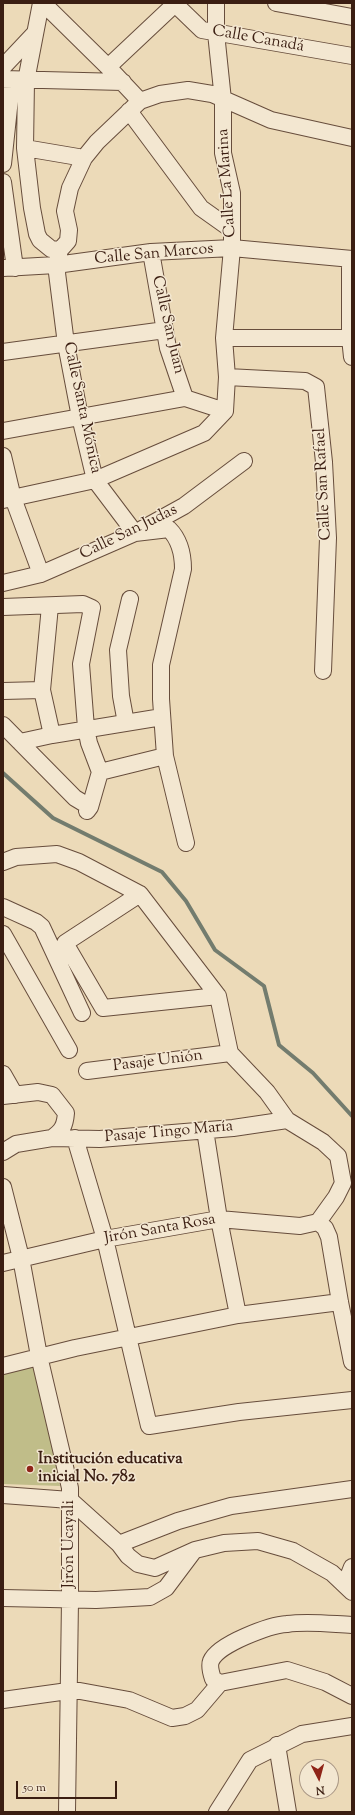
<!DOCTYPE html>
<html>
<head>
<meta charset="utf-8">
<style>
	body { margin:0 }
	#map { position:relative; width:355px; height:1815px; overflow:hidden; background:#ecdab8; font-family:"Sorts Mill Goudy",serif }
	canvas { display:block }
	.frame { position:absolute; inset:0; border:4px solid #3b1e12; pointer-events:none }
	.north { position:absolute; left:299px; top:1759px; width:40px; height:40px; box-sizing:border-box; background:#f3e7d1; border:1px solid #a99785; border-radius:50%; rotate:174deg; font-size:11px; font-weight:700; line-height:16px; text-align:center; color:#3b1e12 }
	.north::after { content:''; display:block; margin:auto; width:14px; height:18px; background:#8f2418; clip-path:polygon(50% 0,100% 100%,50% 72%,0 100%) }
	.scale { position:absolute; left:16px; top:1781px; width:101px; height:18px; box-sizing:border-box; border:2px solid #3b1e12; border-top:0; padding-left:5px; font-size:12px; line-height:14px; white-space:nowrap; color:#3b1e12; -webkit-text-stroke:3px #f3e7d1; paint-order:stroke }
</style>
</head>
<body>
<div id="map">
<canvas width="355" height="1815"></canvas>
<div class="frame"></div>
<div class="north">N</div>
<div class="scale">50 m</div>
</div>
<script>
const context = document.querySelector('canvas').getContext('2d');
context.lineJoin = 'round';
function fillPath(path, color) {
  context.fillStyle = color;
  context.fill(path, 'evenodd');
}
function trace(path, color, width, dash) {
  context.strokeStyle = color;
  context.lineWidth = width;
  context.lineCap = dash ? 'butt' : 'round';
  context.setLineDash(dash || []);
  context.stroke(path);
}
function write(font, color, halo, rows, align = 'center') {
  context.font = font + ' "Sorts Mill Goudy",serif';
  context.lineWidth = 3;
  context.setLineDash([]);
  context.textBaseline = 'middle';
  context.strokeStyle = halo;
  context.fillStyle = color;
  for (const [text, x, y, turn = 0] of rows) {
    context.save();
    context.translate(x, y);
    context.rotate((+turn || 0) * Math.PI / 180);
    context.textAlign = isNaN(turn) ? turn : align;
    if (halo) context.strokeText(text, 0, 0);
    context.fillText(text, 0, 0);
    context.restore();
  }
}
fillPath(new Path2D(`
	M34,1362L60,1486L3,1484V1372Z`), '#c0bd89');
trace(new Path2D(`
	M3,773L53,818L162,872L186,901L215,950L264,986L279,1045L313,1073L352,1116`), '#737c6e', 4);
const minor = new Path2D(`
	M41,3L26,81L25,148L32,208L37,234L40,240L51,249L60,250L68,241L69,230L65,211L70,188L84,158L97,142L140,101L160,94L188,90L212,94L271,120L352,138
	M43,3L108,67L140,101
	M174,3L202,30L352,56
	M216,3V33L223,100V153L232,193V248L224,338L227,377L225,411
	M276,3L352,17
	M3,67L35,33
	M108,67L175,4
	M3,79L123,82
	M129,111L201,208L232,230
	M25,148L84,158
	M3,164L12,80
	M3,182L15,268
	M60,250L56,265L66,344L80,417L95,480L135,533L169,529C180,540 183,554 183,569L161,665V699L165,756L186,843
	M151,252L168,348L185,398
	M350,259V338L352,357
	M3,268L56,265L151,252L232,248L352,259
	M224,338H352
	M3,352L165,330
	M227,377L305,381L316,387L324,462L328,538L323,671
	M3,431L185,398L225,411
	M3,456L13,498L41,574
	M3,500L95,480L204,433L225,411
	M3,583L41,574L135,533L184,506L244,461
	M3,607L83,604L92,608L81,664L86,728L89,743L100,772L90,807L87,811
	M42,690L50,606
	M3,691L42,690L52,735L162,717
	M126,723L121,696L118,650L130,599
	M3,725L75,798L90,807
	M20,742L52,735
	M100,772L165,756
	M3,862L16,857L57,854L79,862L140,894L65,943L103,1008L218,996L230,1053L267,1092L287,1120L323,1142L338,1156L343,1183L336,1197L318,1222
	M140,894L218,996
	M3,907L36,922L42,927L82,1013
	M3,934L69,1050
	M87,1071L230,1053
	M3,1074L15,1095
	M3,1096L38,1092L52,1095L66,1113C65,1126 62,1131 52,1138
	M205,1130L219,1219L238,1315
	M75,1138L105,1239L149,1426L239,1412L352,1400
	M3,1152L16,1144L52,1138L100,1139L233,1128L287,1120
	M3,1187L21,1258L39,1356L70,1488V1600L67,1812
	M318,1222L325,1228L329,1237L340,1302L352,1362
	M3,1263L105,1239L219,1219L300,1226L318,1222
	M3,1366L75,1348L238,1315L340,1302
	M3,1495L70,1500L119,1544L128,1556L138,1564L155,1568L195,1550L224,1543L258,1541L293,1551L332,1573L352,1592
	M119,1544L178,1521L231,1506L352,1489
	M345,1585L352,1567
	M3,1598L96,1600L150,1597L166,1588L193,1552
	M352,1625C331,1624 308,1621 287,1624C270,1625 218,1644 211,1661C209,1666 211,1673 213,1679L220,1683L287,1670L325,1682L352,1696
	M3,1700L68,1691H80L129,1700L172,1718L185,1716L197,1710L220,1683
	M277,1745L288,1812
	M217,1812L250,1760L302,1734L352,1726`);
trace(minor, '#674d3c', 18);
trace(minor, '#f3e7d1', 16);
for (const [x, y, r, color] of [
	[30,1469,4,"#8f2418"]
]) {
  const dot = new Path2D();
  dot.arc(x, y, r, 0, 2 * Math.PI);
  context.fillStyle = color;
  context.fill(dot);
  trace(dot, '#f3e7d1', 1.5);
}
write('16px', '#3b1e12', '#f3e7d1', [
	["Calle Canadá",258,40,10],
	["Calle La Marina",228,183,-94],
	["Calle San Marcos",154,255,-5],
	["Calle San Juan",167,325,77],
	["Calle Santa Mónica",81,408,78],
	["Calle San Rafael",324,484,-93],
	["Calle San Judas",129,533,-26],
	["Pasaje Unión",158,1062,-7],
	["Pasaje Tingo María",169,1133,-5],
	["Jirón Santa Rosa",160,1230,-10],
	["Jirón Ucayali",70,1544,-90]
]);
write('bold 16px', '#3b1e12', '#f3e7d1', [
	["Institución educativa",38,1460],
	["inicial No. 782",38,1478]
], 'left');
</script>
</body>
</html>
